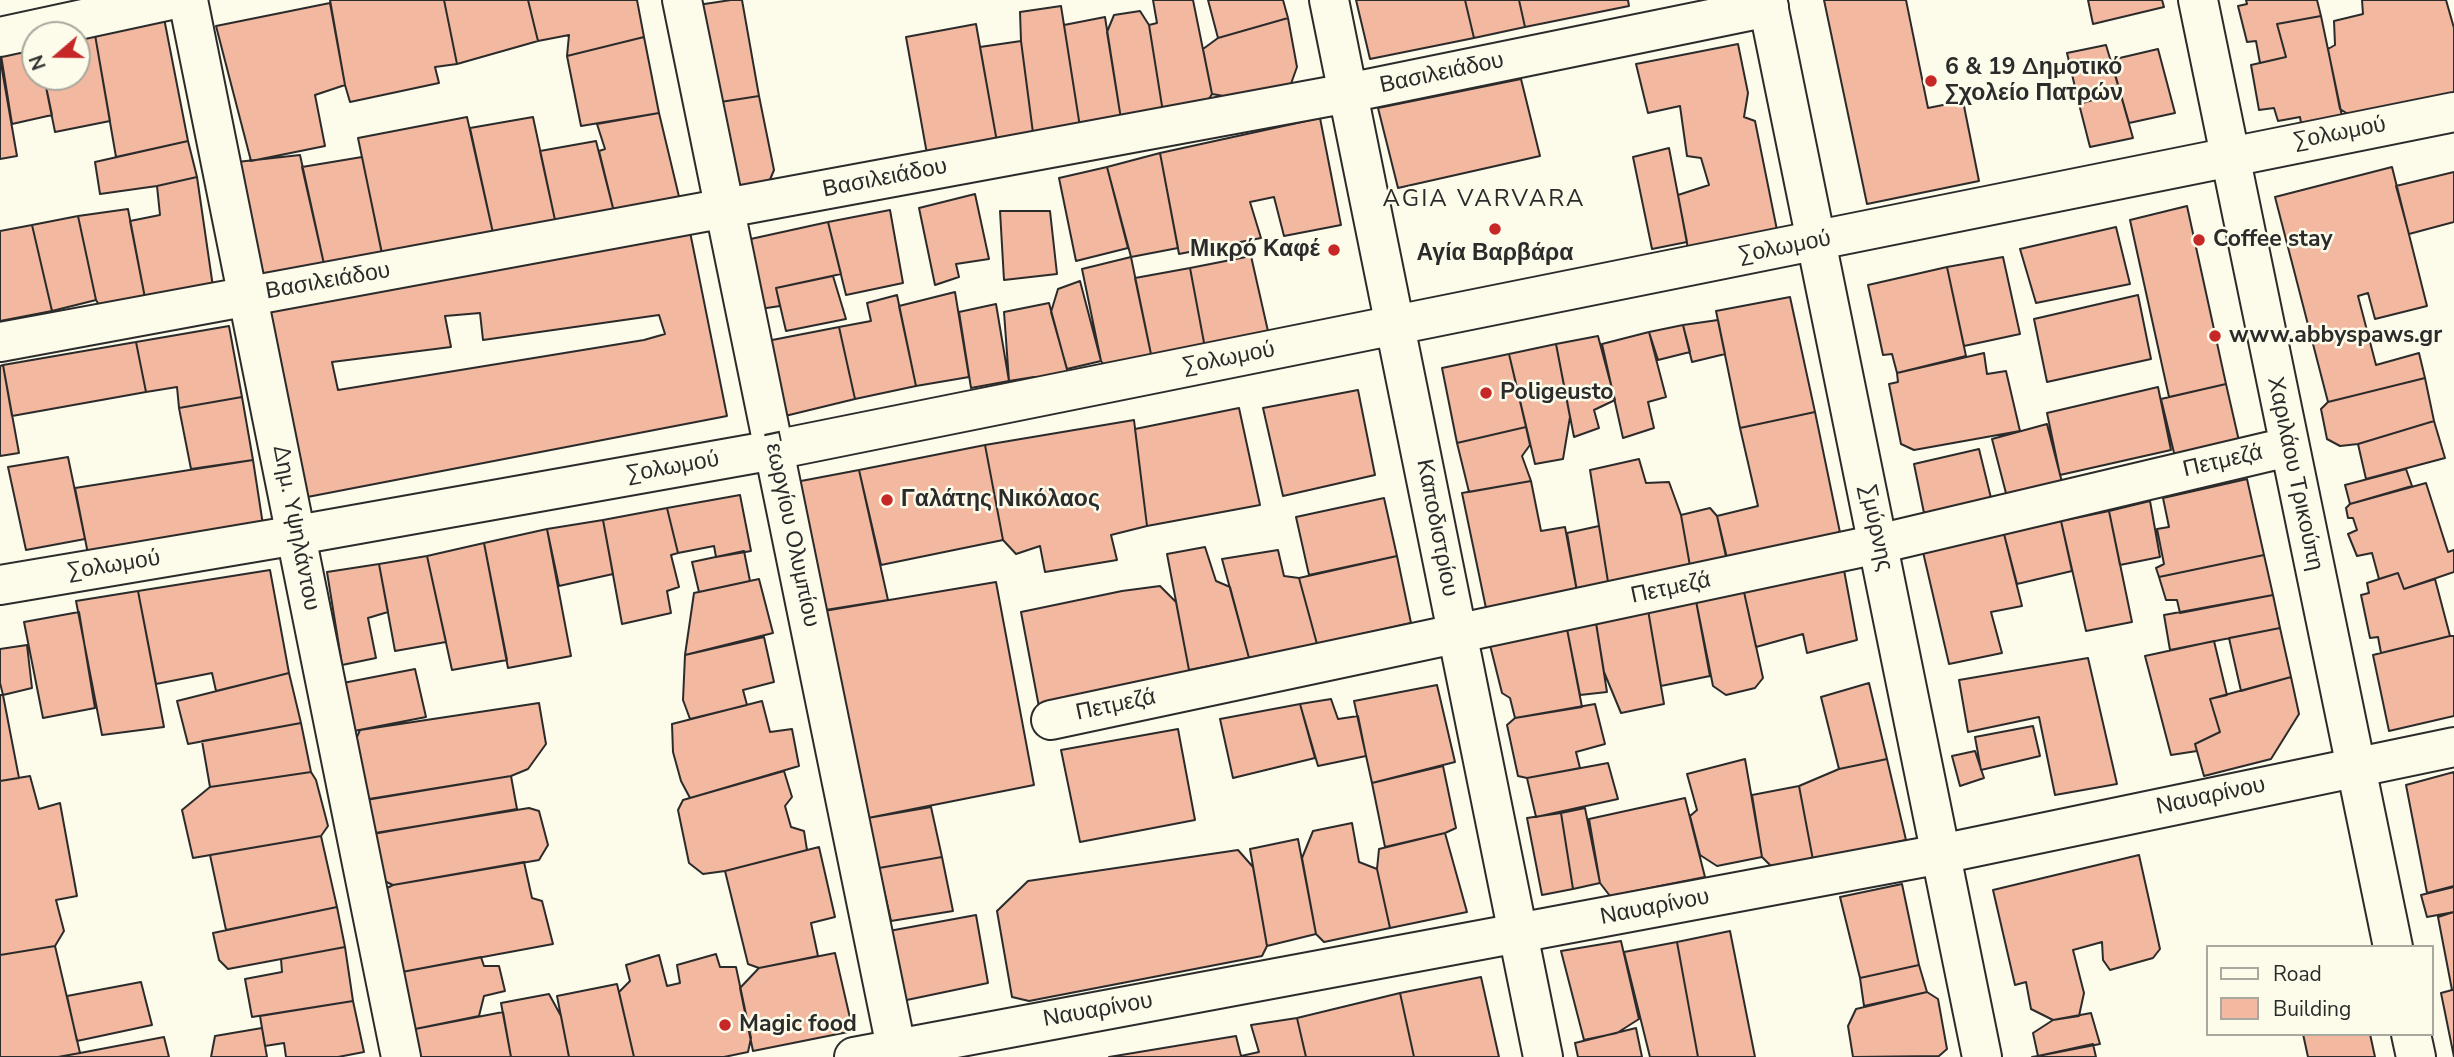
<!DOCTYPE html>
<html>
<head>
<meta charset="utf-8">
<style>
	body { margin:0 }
	#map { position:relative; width:2454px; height:1057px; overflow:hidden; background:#fdfbea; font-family:"Nunito Sans",sans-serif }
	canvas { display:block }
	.legend { position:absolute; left:2206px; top:945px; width:228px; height:91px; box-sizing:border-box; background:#fdfbea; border:2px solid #a9a89e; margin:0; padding:9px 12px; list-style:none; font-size:21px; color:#2b2b2b }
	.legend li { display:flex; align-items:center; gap:14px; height:35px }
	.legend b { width:35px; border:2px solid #a9a89e }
	.north { position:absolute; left:21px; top:21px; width:70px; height:70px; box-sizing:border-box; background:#fdfbea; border:2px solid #a9a89e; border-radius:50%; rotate:250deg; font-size:19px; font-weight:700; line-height:28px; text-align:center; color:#2b2b2b }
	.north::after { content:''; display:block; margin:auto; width:24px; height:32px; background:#c62828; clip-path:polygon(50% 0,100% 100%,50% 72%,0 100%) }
</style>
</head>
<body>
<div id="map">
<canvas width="2454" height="1057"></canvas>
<ul class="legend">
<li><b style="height:9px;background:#fdfbea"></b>Road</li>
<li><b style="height:19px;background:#f2b8a0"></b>Building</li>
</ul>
<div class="north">N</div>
</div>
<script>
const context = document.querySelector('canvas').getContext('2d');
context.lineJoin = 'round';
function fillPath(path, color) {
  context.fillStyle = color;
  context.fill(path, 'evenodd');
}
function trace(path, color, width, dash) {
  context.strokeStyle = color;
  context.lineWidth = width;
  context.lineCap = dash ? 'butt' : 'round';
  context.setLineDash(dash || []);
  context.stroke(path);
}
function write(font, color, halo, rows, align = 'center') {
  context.font = font + ' "Nunito Sans",sans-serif';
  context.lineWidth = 5;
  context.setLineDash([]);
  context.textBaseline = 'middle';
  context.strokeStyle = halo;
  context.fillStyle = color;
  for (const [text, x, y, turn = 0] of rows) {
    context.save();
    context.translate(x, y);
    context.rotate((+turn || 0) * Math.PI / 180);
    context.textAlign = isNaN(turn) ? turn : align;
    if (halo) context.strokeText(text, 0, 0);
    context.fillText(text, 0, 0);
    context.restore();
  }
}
const building = new Path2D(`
	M330,0H444L457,64L435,67L439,83L350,102L345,85Z
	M444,0H528L538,41L457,64Z
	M528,0H637L644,37L567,56L569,35L538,41Z
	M731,0H742L759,96L714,103L691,6Z
	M1153,0H1193L1212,94L1202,110L1171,116L1162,106L1149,25L1157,23Z
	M1208,0H1283L1288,18L1218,38Z
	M1356,0H1465L1474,38L1370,59Z
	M1465,0H1519L1525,27L1474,38Z
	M1519,0H1628L1629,6L1525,27Z
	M1824,0H1906L1928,108L1963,101L1979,181L1867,204Z
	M2088,0H2162L2164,7L2093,24Z
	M2246,0H2317L2321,16L2277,24L2286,57L2260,63L2256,41L2247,42L2238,6L2247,4Z
	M2362,0H2446L2454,28V100L2359,121L2340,109L2328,49L2335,45L2334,21L2363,14Z
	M330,3L345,85L315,95L325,146L251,161L216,26Z
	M1061,6L1080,127L1033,133L1021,41L1020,12Z
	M1140,11L1149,25L1162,106L1161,119H1121L1107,32L1114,15Z
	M163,13L188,141L116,157L94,29Z
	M2321,16L2343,121L2302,129L2300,117L2278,121L2274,108L2259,110L2251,65L2286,57L2277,24Z
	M1105,17L1121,119L1080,127L1064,25Z
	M1288,18L1297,67L1288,92L1229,97L1212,94L1203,49L1218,38Z
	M976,24L997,142L927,154L906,37Z
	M94,29L110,121L55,132L44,77H77V35Z
	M644,37L659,113L581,126L567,56Z
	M1021,41L1033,133L997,142L980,47Z
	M35,42V77H44L52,115L12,124L0,49Z
	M1738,44L1748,93L1744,117L1755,121L1778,235L1689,254L1678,195L1709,185L1701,158L1687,156L1680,106L1648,113L1636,64Z
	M2106,45L2120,92L2079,104L2067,53Z
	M2158,49L2175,113L2129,123L2111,60Z
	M0,58L17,156L0,159Z
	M1521,79L1540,156L1398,188L1378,108Z
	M2120,92L2133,138L2090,147L2079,104Z
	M759,96L774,170L769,182L733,188L714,103Z
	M659,113L681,205L615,216L599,151L605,149L597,124Z
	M467,117L493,233L384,263L358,138Z
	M533,117L555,220L493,233L470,128Z
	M1320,118L1341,225L1284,236L1274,197L1250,202L1261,238L1179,254L1160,153Z
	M188,141L197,177L157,186L100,194L95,162Z
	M596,141L615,216L555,220L540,151Z
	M1669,148L1687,242L1652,249L1633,157Z
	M1160,153L1178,248L1131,257L1107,167Z
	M300,155L324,264L260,274L237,162Z
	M362,157L382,254L324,264L302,167Z
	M1107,167L1128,248L1076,261L1059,178Z
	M2392,167L2427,306L2375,319L2368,293L2358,296L2376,365L2419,353L2425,378L2328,402L2275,197Z
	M2454,172V222L2409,234L2396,186Z
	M197,177L213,287L145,298L130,221L160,215L157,186Z
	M975,194L989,259L956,264L959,277L935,285L919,208Z
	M2187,206L2226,384L2169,397L2130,220Z
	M128,209L145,298L101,308L96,300L78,216Z
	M890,210L903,283L846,295L828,222Z
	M1000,211H1050L1057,274L1004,280Z
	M78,216L96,300L52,311L32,225Z
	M828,222L841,274L776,288L780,306L753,310L737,242Z
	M32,225L52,311L0,321V231Z
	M689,227L727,416L297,499L263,307ZM480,313L483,340L659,315L665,334L644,340L338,390L332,362L451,347L445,316Z
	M2116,227L2130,284L2036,303L2020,249Z
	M1251,256L1270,340L1205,348L1190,268Z
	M1131,257L1152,359L1108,370L1101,361L1082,269Z
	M2003,257L2020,334L1964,346L1947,267Z
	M1947,267L1966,356L1897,373L1892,354L1883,355L1868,285Z
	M1190,268L1205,348L1152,359L1135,278Z
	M833,276L846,319L786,331L776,288Z
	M1080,281L1101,361L1067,369L1051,312L1058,289Z
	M955,292L969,377L916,386L899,306Z
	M897,295L916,386L855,399L839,327L871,321L867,303Z
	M2138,295L2151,359L2047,382L2034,319Z
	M1790,297L1815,412L1740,428L1716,311Z
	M1049,303L1069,377L1046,383L1034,377L1009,381L1004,312Z
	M996,304L1009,381L971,388L959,312Z
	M1718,320L1725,354L1692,362L1683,325Z
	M1683,325L1690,352L1658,360L1649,332Z
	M229,326L242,397L179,408L177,387L146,392L136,342Z
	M839,327L855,399L785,416L767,341Z
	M1649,332L1666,397L1648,402L1654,428L1623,438L1602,344Z
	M1598,336L1615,400L1594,410L1599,428L1574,437L1556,344Z
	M136,342L146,392L12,416L3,365Z
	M1556,344L1570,417L1563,459L1535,464L1509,354Z
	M1984,353L1987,374L2006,371L2020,431L1914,450L1901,444L1889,384L1898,382L1897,373Z
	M1509,354L1526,427L1457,443L1442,368Z
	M3,365L19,453L0,456V366Z
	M2425,378L2434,421L2358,444L2340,446L2327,439L2321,409L2328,402Z
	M2226,384L2239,441L2175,457L2161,399Z
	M2158,387L2171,450L2060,475L2047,413Z
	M1358,390L1375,475L1283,496L1263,408Z
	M242,397L253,460L191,469L179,408Z
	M1239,408L1260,505L1147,526L1135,429Z
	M1815,412L1843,547L1729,570L1717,516L1758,506L1740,428Z
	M1134,420L1147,526L1111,535L1117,560L1045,572L1040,546L1016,554L1003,540L985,445Z
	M2434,421L2445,458L2366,479L2358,444Z
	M2047,424L2064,490L2008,501L1992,439Z
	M1526,427L1530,445L1522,456L1531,481L1469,492L1457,443Z
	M985,445L1003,540L881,565L859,470Z
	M1979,449L1991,498L1924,513L1914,464Z
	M68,457L85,539L26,550L8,467Z
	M1639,459L1646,483L1669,482L1681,515L1690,566L1609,588L1590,470Z
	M253,460L263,525L89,559L75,488Z
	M2406,469L2412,486L2350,504L2345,485Z
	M859,470L888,600L813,612L785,484Z
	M2247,479L2264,555L2159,577L2156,568L2164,564L2157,529L2169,527L2163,498Z
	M1531,481L1541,531L1565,527L1578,597L1487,613L1462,493Z
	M2426,483L2448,552L2454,550V572L2404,589L2398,573L2379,579L2372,553L2357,556L2348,534L2357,530L2353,518H2348L2346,508L2350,504Z
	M740,495L751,551L716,557L714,546L678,553L667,508Z
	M1384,498L1397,556L1309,575L1296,517Z
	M2150,501L2160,557L2120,565L2109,511Z
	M667,508L678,553L671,555L679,587L667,591L671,613L622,624L603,520Z
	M1710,508L1717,516L1727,558L1690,566L1681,515Z
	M2109,511L2132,622L2086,631L2061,521Z
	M603,520L613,574L559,586L547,529Z
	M2061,521L2072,571L2017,584L2004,534Z
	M1599,526L1609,588L1578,597L1567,533Z
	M547,529L571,656L508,668L484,543Z
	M2004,534L2022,606L1991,612L2002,653L1949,664L1923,552Z
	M484,543L507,660L452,670L427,556Z
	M1205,547L1216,581L1230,587L1249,658L1189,670L1167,554Z
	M1278,550L1284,576L1299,578L1317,644L1249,658L1222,559Z
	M744,551L750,581L699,592L692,562Z
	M2264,555L2273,595L2180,613L2177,600H2166L2159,577Z
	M427,556L446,642L395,651L379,564Z
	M1397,556L1411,623L1317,644L1299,578Z
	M379,564L388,612L368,618L376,658L342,665L327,572Z
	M270,570L289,673L216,691L212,673L156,684L138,591Z
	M1844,570L1857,640L1807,653L1803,634L1756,647L1744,592Z
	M2398,573L2404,589L2435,579L2450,636L2381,653L2378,637L2370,638L2361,595L2369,593L2367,583Z
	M759,579L773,633L685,655L694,593Z
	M996,582L1034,785L868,818L824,611Z
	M1160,586L1176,602L1189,670L1179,678L1039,707L1021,612L1122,591Z
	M138,591L164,727L102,735L76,601Z
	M1744,592L1763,678L1755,688L1726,695L1713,686L1696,601Z
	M2273,595L2280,628L2170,650L2164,615Z
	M1696,601L1710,676L1661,686L1648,610Z
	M1648,610L1664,704L1621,713L1604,672L1596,623Z
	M79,612L95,708L43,718L24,622Z
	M1596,623L1607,692L1580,695L1567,629Z
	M2280,628L2291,677L2241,691L2229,638Z
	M1567,629L1582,707L1515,718L1510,698L1502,693L1490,645Z
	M2450,636H2454V716L2389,731L2373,655Z
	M764,637L774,682L743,690L747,705L690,719L683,700L685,655Z
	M2214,641L2227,695L2210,699L2220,732L2195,744L2197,751L2171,755L2145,656Z
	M27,645L32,688L3,695L0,683V649Z
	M2088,658L2117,784L2055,795L2039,717L1968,732L1959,680Z
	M415,669L426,717L354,731L343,683Z
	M289,673L301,723L188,744L177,701Z
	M2291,677L2299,714L2271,759L2204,776L2195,744L2220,732L2210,699Z
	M1869,683L1887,759L1839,769L1821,697Z
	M1437,685L1455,762L1372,783L1354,701Z
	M0,695H3L19,778L0,781Z
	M1331,699L1338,719L1358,716L1366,756L1318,766L1300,704Z
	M762,701L770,732L792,729L799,766L690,798L681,781L673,752L672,724Z
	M539,703L546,744L528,769L511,776L369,799L353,746L360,730Z
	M1300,704L1315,758L1233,778L1220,719Z
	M1595,704L1605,744L1576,752L1580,768L1527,778L1518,776L1507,725L1515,718Z
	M301,723L311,772L210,787L202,741Z
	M2033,726L2040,756L1981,770L1975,737Z
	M1178,729L1195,820L1080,842L1061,750Z
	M1975,751L1984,778L1960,786L1952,756Z
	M1745,759L1762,857L1717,866L1700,855L1690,816L1697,810L1687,774Z
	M1887,759L1906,840L1813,860L1799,786L1839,769Z
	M1608,763L1618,799L1536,817L1527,778Z
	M1443,766L1456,828L1445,833L1385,847L1372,783Z
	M784,771L792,797L785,806L791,827L804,831L807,850L725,871L703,874L689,863L678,810L683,800Z
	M311,772L316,780L328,826L321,836L193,858L182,810L210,787Z
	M2454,772V886L2427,893L2406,785Z
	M30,776L39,809L60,803L77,896L56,900L64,931L55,946L0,955V781Z
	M511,776L517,809L367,835L360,801Z
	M1799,786L1813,860L1773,868L1762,857L1752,795Z
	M1685,798L1705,877L1610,896L1600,883L1589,819Z
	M931,807L942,857L879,868L868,818Z
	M529,808L539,811L548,845L539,860L393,885L382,880L375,833Z
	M1585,808L1600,883L1573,889L1561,813Z
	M1561,813L1573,889L1542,895L1527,818Z
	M1352,823L1359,862L1377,869L1390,928L1324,942L1316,934L1302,858L1313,831Z
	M1445,833L1467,912L1390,928L1377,869L1379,849Z
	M321,836L337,907L226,930L210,855Z
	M1298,839L1316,934L1267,946L1250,849Z
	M819,847L835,917L811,923L818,956L759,968L748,964L725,871Z
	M1238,850L1253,867L1267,946L1262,956L1029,1001L1012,997L997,911L1028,881Z
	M2139,855L2160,949L2153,958L2110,970L2103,960L2102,942L2073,950L2084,993L2079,1016L2053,1020L2031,1009L2026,982L2015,985L1993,890Z
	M942,857L953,911L891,921L879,868Z
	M524,862L532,898L542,901L553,944L402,972L385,889L393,885Z
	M1902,884L1919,965L1860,978L1840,897Z
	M2454,887V912L2427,917L2421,895Z
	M337,907L345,947L228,969L219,960L213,933Z
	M2454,912V990H2452L2438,917Z
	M976,915L988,983L902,1001L889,931Z
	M1730,931L1755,1057H1698L1677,942Z
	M1621,941L1639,1019L1617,1033L1584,1040L1561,951Z
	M1677,942L1698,1057H1650L1624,952Z
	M55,946L80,1053L58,1057H0V955Z
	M345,947L353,1001L252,1017L245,979L282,972L281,959Z
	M835,953L853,1031L753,1051L740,988L759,968Z
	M716,954L720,967H736L751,1038L748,1052L724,1057H634L619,992L630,981L626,965L659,955L667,986L680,983L677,965Z
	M481,957L484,966H499L505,991L484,996L479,1016L415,1029L402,972Z
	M1919,965L1927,992L1864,1006L1860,978Z
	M1481,977L1499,1057H1414L1400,993Z
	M141,982L152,1025L77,1041L67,996Z
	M617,984L634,1057H569L557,996Z
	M2452,990H2454V1057L2441,993Z
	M1927,992L1938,999L1947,1049L1939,1056L1853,1057L1848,1026L1856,1009Z
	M1400,993L1414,1057H1306L1297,1018Z
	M549,994L561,1016L569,1057H511L501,1003Z
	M353,1001L364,1052L338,1057H286L284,1043L265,1046L260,1016Z
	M503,1012L511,1057H416L410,1030Z
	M2091,1013L2100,1044L2038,1056L2033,1033L2053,1020Z
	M1297,1018L1306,1057H1109L1236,1036L1241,1056L1259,1052L1251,1025Z
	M262,1028L267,1057H211L215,1036Z
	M1636,1028L1642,1057H1578L1575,1043Z
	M2303,1034H2370L2375,1057H2308Z
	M164,1037L169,1057H58L80,1053Z
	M2093,1044L2096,1057H2032L2038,1056Z`);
fillPath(building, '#f2b8a0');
trace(building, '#2b2b2b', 2);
const minor = new Path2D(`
	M188,0L401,1057
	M682,0L898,1057
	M1329,0L1543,1057
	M2198,0L2393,947
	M0,342L1348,93L1769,7
	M1051,720L1878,544L2288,447
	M2411,1034L2416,1057`);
const tertiary = new Path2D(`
	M0,37L171,0
	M854,1057L1941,854L2454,747`);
const secondary = new Path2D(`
	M1767,0L1982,1057
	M0,585L297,535L774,450L2454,112`);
trace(minor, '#2b2b2b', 42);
trace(tertiary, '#2b2b2b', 42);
trace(secondary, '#2b2b2b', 42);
trace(minor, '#fdfbea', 38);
trace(tertiary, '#fdfbea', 38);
trace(secondary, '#fdfbea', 38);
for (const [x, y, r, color] of [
	[1931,81,7,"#c62828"],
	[1495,229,7,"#c62828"],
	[2199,240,7,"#c62828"],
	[1334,250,7,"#c62828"],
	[2215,336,7,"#c62828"],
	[1486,393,7,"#c62828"],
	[887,500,7,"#c62828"],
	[725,1025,7,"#c62828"]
]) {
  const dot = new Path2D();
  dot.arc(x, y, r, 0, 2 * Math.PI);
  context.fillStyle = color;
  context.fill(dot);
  trace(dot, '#fdfbea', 2.5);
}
write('bold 23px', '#2b2b2b', '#fdfbea', [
	["6 & 19 Δημοτικό",1945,68],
	["Σχολείο Πατρών",1945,94],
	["Coffee stay",2213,240],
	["Μικρό Καφέ",1320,250,"right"],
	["Αγία Βαρβάρα",1495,254,"center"],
	["www.abbyspaws.gr",2229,336],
	["Poligeusto",1500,393],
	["Γαλάτης Νικόλαος",901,500],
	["Magic food",739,1025]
], 'left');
write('23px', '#2b2b2b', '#fdfbea', [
	["Βασιλειάδου",1442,74,-12],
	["Σολωμού",2340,134,-11],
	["Βασιλειάδου",885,179,-11],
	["Σολωμού",1785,248,-11],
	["Βασιλειάδου",328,282,-10],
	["Σολωμού",1229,359,-11],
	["Πετμεζά",2223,462,-13],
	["Σολωμού",673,468,-10],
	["Χαριλάου Τρικούπη",2294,474,78],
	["Δημ. Υψηλάντου",295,528,79],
	["Καποδιστρίου",1436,528,79],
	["Σμύρνης",1875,528,78],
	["Γεωργίου Ολυμπίου",790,529,78],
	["Σολωμού",114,566,-9],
	["Πετμεζά",1671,589,-12],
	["Πετμεζά",1116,706,-12],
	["Ναυαρίνου",2211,797,-12],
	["Ναυαρίνου",1655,908,-11],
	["Ναυαρίνου",1098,1011,-10]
]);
context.letterSpacing = '2px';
write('24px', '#2b2b2b', '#fdfbea', [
	["AGIA VARVARA",1484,200]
]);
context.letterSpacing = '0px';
</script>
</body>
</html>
